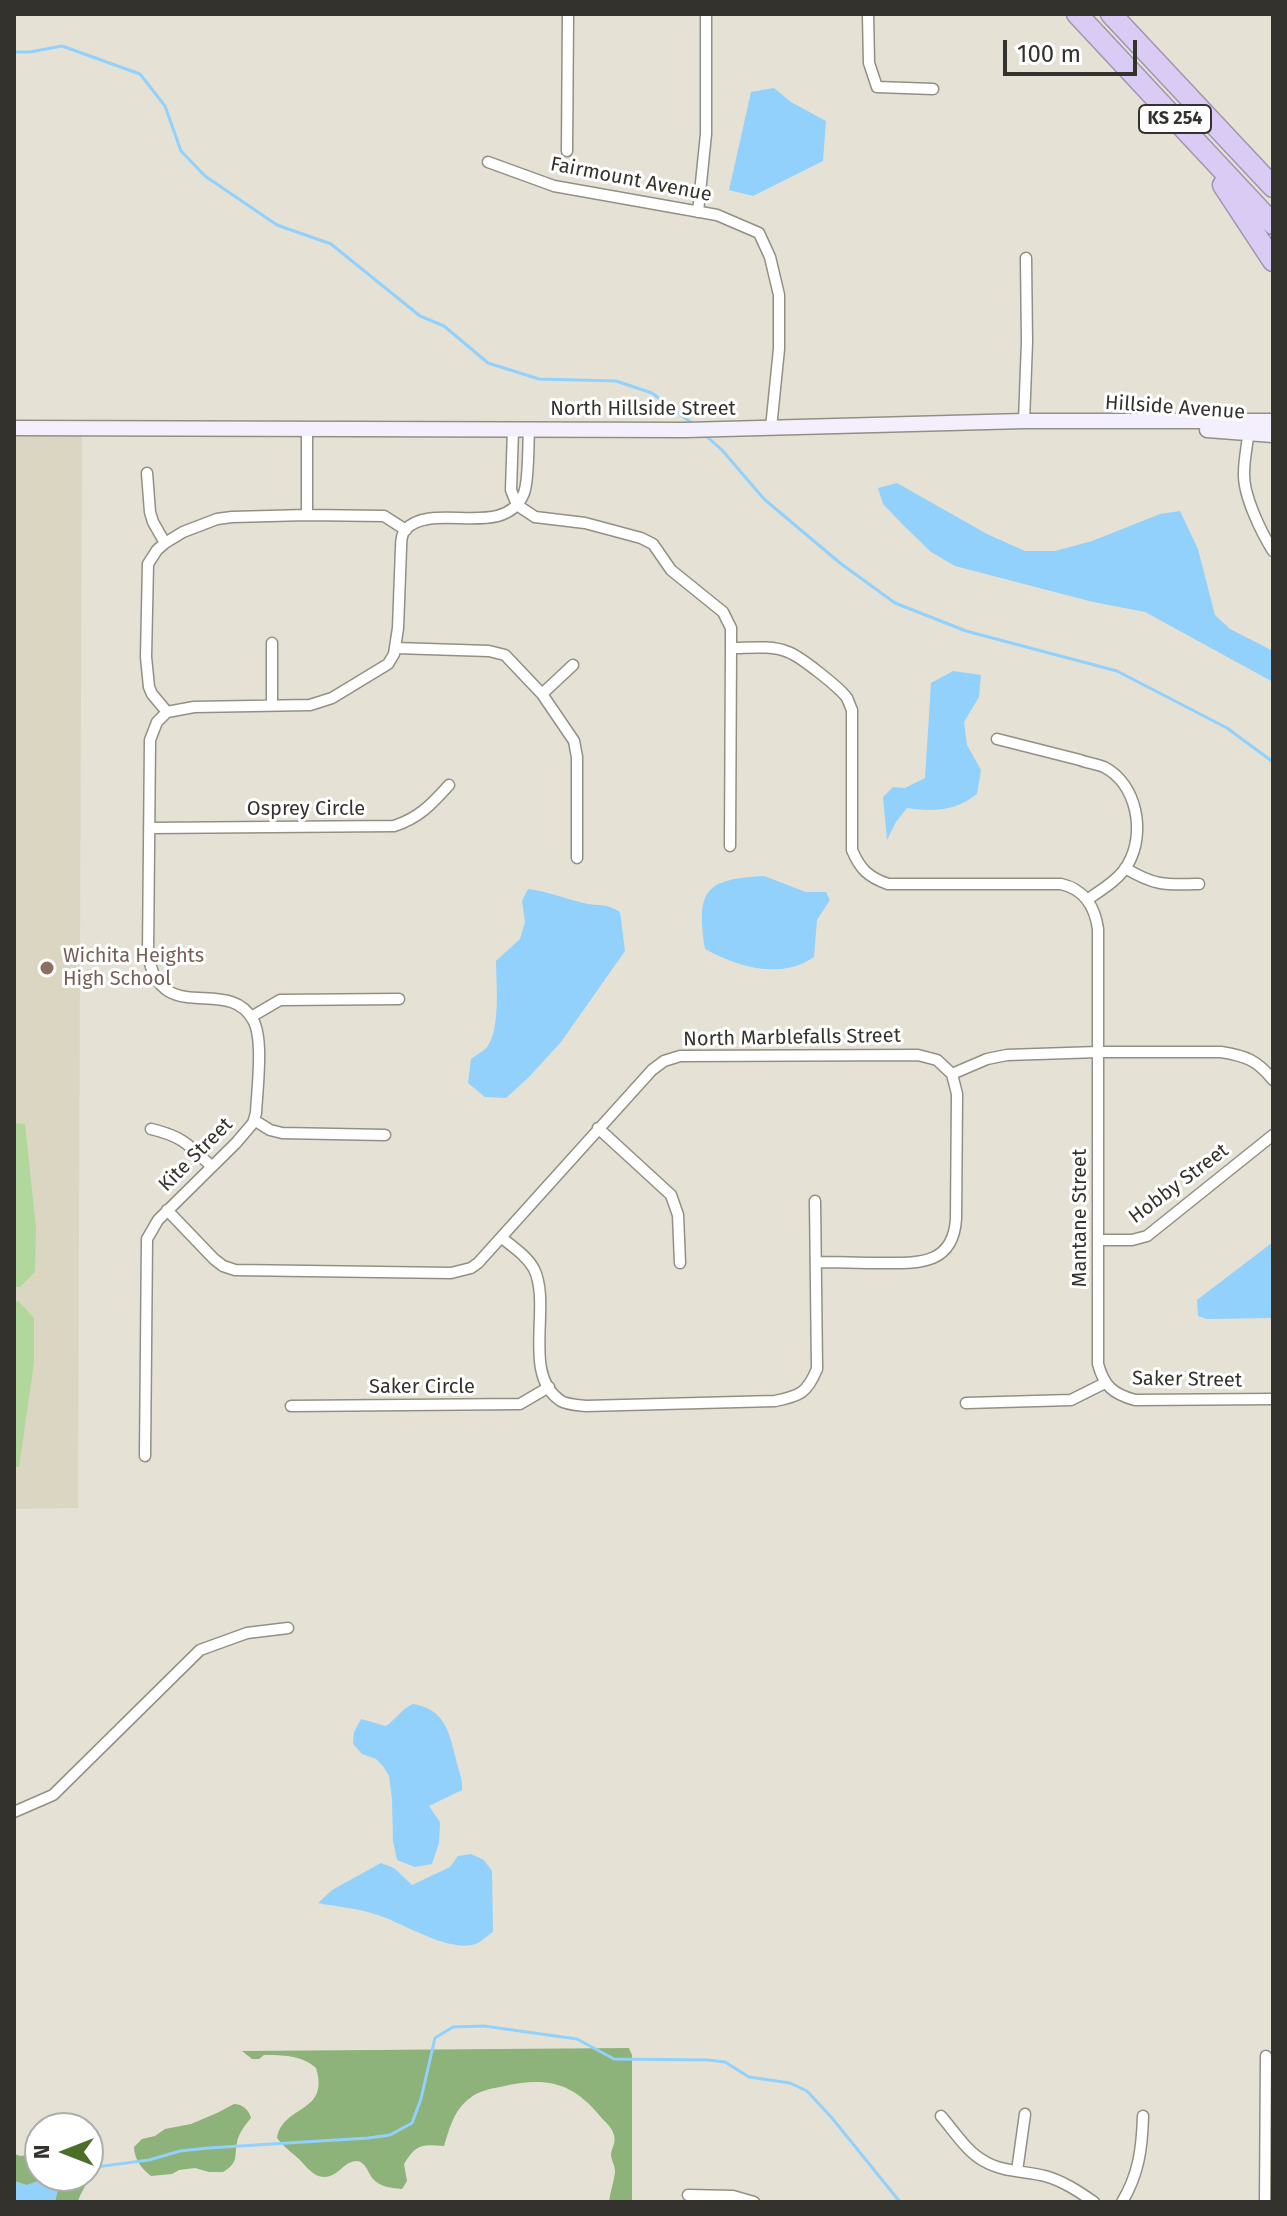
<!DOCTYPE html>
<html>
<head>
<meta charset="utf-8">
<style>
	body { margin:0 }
	#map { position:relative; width:1287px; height:2216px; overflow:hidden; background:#e5e2d5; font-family:"Fira Sans",sans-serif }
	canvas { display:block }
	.frame { position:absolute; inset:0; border:16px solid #33322d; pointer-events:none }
	.north { position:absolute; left:24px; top:2112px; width:80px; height:80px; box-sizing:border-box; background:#fff; border:2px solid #adadab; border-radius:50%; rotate:270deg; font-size:22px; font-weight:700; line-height:32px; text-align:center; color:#33322d }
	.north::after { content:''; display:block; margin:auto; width:28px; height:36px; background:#4b6f28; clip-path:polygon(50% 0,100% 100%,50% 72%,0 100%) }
	.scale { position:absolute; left:1003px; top:40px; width:134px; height:36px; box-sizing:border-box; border:4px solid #33322d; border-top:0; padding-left:10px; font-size:24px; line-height:28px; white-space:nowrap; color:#33322d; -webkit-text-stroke:6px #fff; paint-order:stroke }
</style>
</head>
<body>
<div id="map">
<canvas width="1287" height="2216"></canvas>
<div class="frame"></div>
<div class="north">N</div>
<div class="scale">100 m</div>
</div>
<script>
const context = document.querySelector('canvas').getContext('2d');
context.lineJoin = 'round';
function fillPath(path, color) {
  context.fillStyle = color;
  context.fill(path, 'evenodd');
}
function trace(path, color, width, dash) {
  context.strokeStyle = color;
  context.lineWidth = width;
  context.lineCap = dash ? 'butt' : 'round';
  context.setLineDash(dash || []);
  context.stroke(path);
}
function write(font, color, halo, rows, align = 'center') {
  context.font = font + ' "Fira Sans",sans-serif';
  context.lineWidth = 6;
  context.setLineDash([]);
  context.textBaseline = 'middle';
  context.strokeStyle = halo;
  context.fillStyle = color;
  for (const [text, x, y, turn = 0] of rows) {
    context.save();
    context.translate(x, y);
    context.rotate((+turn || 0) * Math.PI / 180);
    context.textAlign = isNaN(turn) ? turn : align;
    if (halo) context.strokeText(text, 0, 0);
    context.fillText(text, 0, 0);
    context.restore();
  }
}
fillPath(new Path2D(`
	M14,427H82L78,1508L14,1509Z`), '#dad6c1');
fillPath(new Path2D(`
	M14,1123L25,1124L36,1228L35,1272L20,1287H14Z
	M18,1301L34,1318V1362L19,1467H14V1302Z`), '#b1d79d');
fillPath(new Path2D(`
	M629,2048L632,2055V2202H609C610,2192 614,2182 615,2172C615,2165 611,2160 611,2154C612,2147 616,2143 614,2135C612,2127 605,2122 600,2116C570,2080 544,2077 500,2087C489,2089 479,2091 470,2098C454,2110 450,2127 444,2146C422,2144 416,2144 404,2164L407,2181L402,2189C392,2188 380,2187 373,2179C368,2173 366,2162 357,2161C345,2161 340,2173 330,2176C316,2181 307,2167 299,2159C290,2151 285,2148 277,2138C283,2104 330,2114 316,2068C302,2055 282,2055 264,2055L259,2059H252L242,2051Z
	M234,2104C242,2104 249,2110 251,2118C245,2125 239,2133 237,2142C234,2158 239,2162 223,2172H209L195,2168L179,2170L172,2174L151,2176C142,2169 134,2159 134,2147L142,2139L155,2136L165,2129L191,2124L217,2113Z
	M40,2153V2176H88V2162C96,2177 81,2188 78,2202H55L58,2186L26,2185L14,2181V2154L21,2156Z`), '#8db27a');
fillPath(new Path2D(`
	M774,88L791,102L826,121L823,161L753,196L729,190L751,92Z
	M897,483L987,534L1025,551H1055L1092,541L1160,514L1180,511L1198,549L1215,615L1230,629L1273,651V682L1145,612L1093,602L955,566L931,552L903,525L883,504L878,488Z
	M953,671L981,675L979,697L964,722L967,745L981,770L977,794C956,811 933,812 907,808L896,822L887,840L883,797L893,787L905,788L925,778L931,683Z
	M764,876L806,892H826L830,900L817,920L814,957C781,980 737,967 705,949C696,890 705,879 764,876Z
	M528,889C547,891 565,899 584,903C601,907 603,902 620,912L625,951L561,1042L529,1077L506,1098L485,1097L468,1083L471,1059C476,1055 484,1051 487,1047C501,1029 496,982 496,961L520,939L525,922L522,901Z
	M1273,1242V1318L1207,1319L1198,1316L1197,1300Z
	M413,1704C445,1709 449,1732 456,1759C458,1770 463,1779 462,1790L429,1806L440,1822L439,1843L432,1864L415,1867L397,1860L393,1841L392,1799L389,1776L383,1766L376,1759L362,1754L353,1744L354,1732L361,1719L386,1726C396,1719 402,1709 413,1704Z
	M471,1854L484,1860L492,1871L493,1932C488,1935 483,1940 478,1943C452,1955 403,1923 378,1915C358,1908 338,1907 318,1903L332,1890L381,1863L394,1868L412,1885L450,1867L458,1856Z
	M53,2176L59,2186L55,2202H14V2181L26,2185Z`), '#91d1fc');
trace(new Path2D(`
	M14,52H30L62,46L140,74L165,106L181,151L205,176L277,225L331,244L420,316L444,326L488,363L539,379L616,381L652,393L693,424
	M705,435L722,450L764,499L840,563L895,603L966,631L1117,671L1227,728L1273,762
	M88,2168L149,2160L180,2151L208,2148L368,2138L390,2135L412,2123L421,2099L435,2038L453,2027L484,2026L577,2039L614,2059L708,2060L725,2062L749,2077L790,2083L807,2091L832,2118L900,2202`), '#91d1fc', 3);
const minor = new Path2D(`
	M868,14L869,63L877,87L933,89
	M567,151L568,14
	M488,162L554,186L717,215L759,233L770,257L779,295V349L771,428
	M698,212L706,134V14
	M1024,421L1027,342L1026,258
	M1249,427C1248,442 1244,458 1244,473C1243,495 1261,532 1273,551
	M307,429V515
	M513,430L511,490L517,505
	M147,473L150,512L153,522L165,543
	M517,505L535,517L585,523L641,538L653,544L671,570L723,612L731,628V648C749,648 771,645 788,652C800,656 840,688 847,698C848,700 851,708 852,710V850C860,869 868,877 888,884H1061C1084,889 1095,907 1098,929V1364C1104,1386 1113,1394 1135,1400L1273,1399
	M272,643V705
	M396,648L489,651L505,655L542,694L574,741L577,757V858
	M542,694L573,665
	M167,712L194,707L310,705L332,698L388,664L394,654L398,628L401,548C401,543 401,535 405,530C432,500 505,541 524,493C529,480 528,445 529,430
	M167,712L152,694L149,687L146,657L148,564L157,550L165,543L183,532L217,519L232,517L307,515L384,516L406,530
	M997,739C1025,746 1053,753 1080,760C1087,763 1097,764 1104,767C1137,784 1146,833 1128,864C1120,879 1101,890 1087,900
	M149,828L394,826C419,818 432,804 449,785
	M730,846L731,648
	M1125,868C1155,886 1165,885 1199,884
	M251,1017L280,1000L399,999
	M254,1120L270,1130L282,1133L385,1135
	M598,1128L671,1195L678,1215L680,1263
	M151,1129C182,1136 189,1145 211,1166
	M167,1210L214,1259L223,1266L235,1270L451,1273L471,1268L478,1263L652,1070L664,1061L680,1056L918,1055L937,1060L952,1074L987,1059L1007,1055L1098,1052H1221C1246,1056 1257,1060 1273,1080
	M502,1238C513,1247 527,1256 534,1269C552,1306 521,1375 561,1401C568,1405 578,1405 586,1406L775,1401C800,1396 807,1393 817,1369L815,1201
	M1098,1240H1132L1147,1236L1273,1135
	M817,1262C838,1262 859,1263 881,1263C917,1263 953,1266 956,1219L957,1094L952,1074
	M966,1403L1071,1400L1105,1383
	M291,1406L520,1404L549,1387
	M145,1456L147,1239L158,1220L236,1143L253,1123L256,1113C257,1090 264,1039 253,1020C228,974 160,1029 148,954L150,740L157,722L167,712
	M14,1812L53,1795L200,1650L247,1633L288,1628
	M941,2116C954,2131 967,2152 984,2161C1002,2172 1025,2171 1045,2176C1063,2181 1078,2191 1094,2202
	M1017,2171L1025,2114
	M688,2195L733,2196L754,2202
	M1122,2202C1139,2174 1142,2148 1143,2116
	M1265,2202L1266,2056`);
const secondary = new Path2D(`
	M14,428L685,430L1024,421H1273
	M1207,430L1273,435`);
const motorway = new Path2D(`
	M1077,14L1273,224
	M1111,14L1273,187
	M1223,185L1273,261`);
trace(minor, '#929084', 13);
trace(secondary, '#929084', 17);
trace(motorway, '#a095ae', 23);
trace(minor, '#fff', 10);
trace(secondary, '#f4effc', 14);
trace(motorway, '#dacbf4', 20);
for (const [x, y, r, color] of [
	[47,968,8,"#8d6e63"]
]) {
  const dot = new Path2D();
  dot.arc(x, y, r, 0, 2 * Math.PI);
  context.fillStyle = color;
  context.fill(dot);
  trace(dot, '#fff', 3);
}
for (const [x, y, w] of [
	[1175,119,72]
]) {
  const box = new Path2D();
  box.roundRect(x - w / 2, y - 14, w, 28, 6);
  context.fillStyle = '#fff';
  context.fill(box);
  trace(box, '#33322d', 2);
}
write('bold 18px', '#33322d', null, [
	["KS 254",1175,119]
]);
write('20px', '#33322d', '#fff', [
	["Fairmount Avenue",631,180,11],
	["Hillside Avenue",1175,408,4],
	["North Hillside Street",643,409],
	["Osprey Circle",306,809],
	["North Marblefalls Street",792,1038,-1],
	["Kite Street",196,1155,-45],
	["Hobby Street",1179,1184,-37],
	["Mantane Street",1080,1218,-90],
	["Saker Street",1187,1380,1],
	["Saker Circle",422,1387]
]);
write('20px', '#785e54', '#fff', [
	["Wichita Heights",63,956],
	["High School",63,979]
], 'left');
</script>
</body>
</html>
